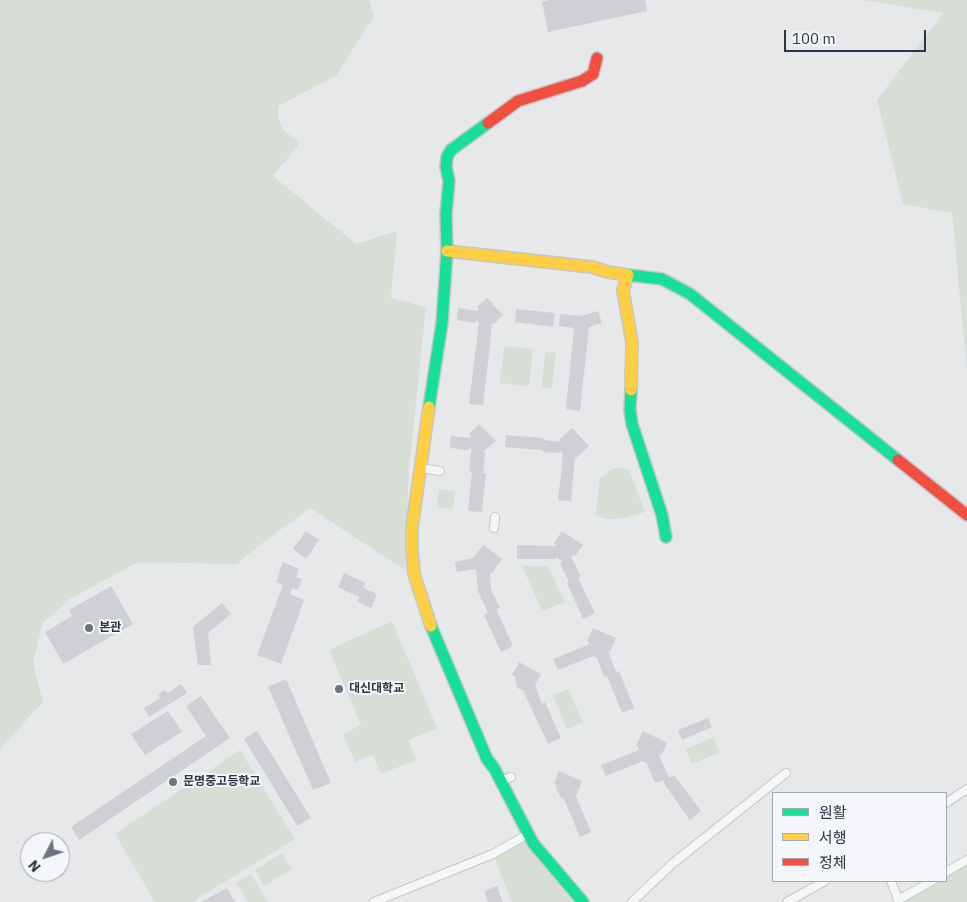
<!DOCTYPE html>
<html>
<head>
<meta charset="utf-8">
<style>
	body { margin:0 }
	#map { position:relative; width:967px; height:902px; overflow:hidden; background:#e6e8ea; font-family:"IBM Plex Sans","Noto Sans KR",sans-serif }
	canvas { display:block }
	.legend { position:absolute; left:772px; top:792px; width:175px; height:90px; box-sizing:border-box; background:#f4f6f9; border:1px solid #a4a8b1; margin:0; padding:6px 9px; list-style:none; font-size:15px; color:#2b3445 }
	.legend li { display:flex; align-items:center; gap:10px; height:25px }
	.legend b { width:25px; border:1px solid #a4a8b1 }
	.north { position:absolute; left:20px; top:832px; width:50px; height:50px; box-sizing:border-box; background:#f4f6f9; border:1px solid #a4a8b1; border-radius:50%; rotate:229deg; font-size:14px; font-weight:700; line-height:20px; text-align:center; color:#2b3445 }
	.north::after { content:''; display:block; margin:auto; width:18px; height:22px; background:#6c737f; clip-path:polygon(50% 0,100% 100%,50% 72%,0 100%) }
	.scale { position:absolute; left:784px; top:30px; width:142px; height:22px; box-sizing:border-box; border:2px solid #2b3445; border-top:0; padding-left:6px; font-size:15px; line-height:18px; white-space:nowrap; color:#2b3445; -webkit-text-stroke:4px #f4f6f9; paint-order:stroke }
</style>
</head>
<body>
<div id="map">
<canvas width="967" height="902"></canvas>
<ul class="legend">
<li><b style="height:6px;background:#16e098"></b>원활</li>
<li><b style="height:6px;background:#ffcf43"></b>서행</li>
<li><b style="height:6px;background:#f24e42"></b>정체</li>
</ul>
<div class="north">N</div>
<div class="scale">100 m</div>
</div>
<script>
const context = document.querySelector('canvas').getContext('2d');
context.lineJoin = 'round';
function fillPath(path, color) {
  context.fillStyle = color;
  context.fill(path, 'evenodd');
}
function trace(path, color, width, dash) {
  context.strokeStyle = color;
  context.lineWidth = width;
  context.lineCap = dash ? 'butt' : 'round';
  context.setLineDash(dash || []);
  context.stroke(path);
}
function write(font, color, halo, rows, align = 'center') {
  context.font = font + ' "IBM Plex Sans","Noto Sans KR",sans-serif';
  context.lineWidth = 4;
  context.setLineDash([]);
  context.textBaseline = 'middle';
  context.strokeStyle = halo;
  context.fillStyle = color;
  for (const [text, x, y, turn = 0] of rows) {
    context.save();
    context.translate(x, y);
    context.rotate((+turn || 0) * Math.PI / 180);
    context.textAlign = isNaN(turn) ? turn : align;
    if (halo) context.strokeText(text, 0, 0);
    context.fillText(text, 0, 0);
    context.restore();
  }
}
fillPath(new Path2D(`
	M0,0H369L374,16L336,76L278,106C278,128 283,130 300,143L273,176L356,244L397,231L391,298L426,307L409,469L405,570L310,508L261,544L237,564L138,562L70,599L42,624L33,663L43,702L0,749Z
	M864,0H967V371L952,213L903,204L877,100L943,13Z
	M504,346L533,349L529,386L500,383Z
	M545,352L556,353L552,388L542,387Z
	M614,468H622L629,470L645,512C632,516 607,525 596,514L600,478Z
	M439,489L455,491L453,509L437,507Z
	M522,566L548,567L565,602L542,611Z
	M392,621L437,728L408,740L416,760L381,774L373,755L355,762L343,734L361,725L329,650Z
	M568,689L583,722L567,729L553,696Z
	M713,737L720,752L692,764L686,749Z
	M240,750L295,839L192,902H155L115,834Z
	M528,834L582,902H512L493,854Z
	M282,853L292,869L264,886L255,870Z
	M967,860V902H899L932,881H946V872Z
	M251,874L268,902H248L236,883Z`), '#d6ded6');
fillPath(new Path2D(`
	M549,0H645L647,11L548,32L542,2Z
	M487,298L503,315L494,324L493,323L490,326H492L483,405L469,404L479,322L476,320V323L457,320L458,308L477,311L479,309L477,307Z
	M516,309L555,313L553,327L515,322Z
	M598,311L602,323L589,327L580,411L566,409L574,328L559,326L560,314L581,316Z
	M479,424L496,441L483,452L485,453L483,473H486L482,512L468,511L472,472L469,471L471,451H473L469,447V450L450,448L451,436L470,438L471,436L469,434Z
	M572,428L589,446L576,458L575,457L571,501L558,500L563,454L560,451V453L543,452V450L505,447L506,435L544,438L543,440L561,442L559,440Z
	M306,531L319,540L306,559L293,549Z
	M562,531L583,545L575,556L573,555L571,557L581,576L578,578L595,613L583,619L567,583L569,582L560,563L563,562L556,557V559H517V545L556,546L557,545L554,543Z
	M483,545L502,559L492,573H490L491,589L500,608L496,609L513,646L501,652L484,615L488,613L478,591L476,569L457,572L455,562L473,558Z
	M283,562L299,569L296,577L302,579L298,590L292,588L290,594L304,600L281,664L257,655L283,585L276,582Z
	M344,573L366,583L363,588L377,594L371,608L357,601L359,597L338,587Z
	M111,586L133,624L63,664L45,632L72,616L69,610Z
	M222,603L231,614L208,633L211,665H198L193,627Z
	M593,628L616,638L610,652L608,651L616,672L619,671L634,708L622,713L607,676L604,677L597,658L593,656L558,670L553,659L588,645L589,642L587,641Z
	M519,662L541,674L535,685L542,704L545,702L561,738L548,744L523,690L517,688L515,676L512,675Z
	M286,679L331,783L313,790L268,687Z
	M181,684L187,693L149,717L144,708L160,698L158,694L165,690L168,693Z
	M201,696L230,738L79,840L71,827L206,736L186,706Z
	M168,711L182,732L145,755L131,734Z
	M708,718L712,727L682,740L678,730Z
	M257,731L311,818L297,826L244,739Z
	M643,731L667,743L662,754L659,755L669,778L674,775L701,811L690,820L665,785L663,780L655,783L647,764L643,761L606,776L601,765L639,750L638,747L636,746Z
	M559,771L582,781L577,794H575L591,832L580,837L564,799L560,796L556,788L557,785L554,784Z
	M497,886L503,902H488L484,891Z
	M227,888L235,902H201Z`), '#ced0d3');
const street = new Path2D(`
	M420,468L440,471
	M494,528L495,517
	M501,781L511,777
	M946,803L967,789
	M946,872L967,860
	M891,881L899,902
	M898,900L932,881
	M374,902L493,854L528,834
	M632,902L672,864L786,773
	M787,902L825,881`);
const fast = new Path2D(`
	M628,275L662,279L690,294L898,460
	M631,390L630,410L632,424L662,515L666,537
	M429,407L442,323L447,251L446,214L449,181L446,167L447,157L451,150L488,123
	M431,626L487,759L494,768L533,843L583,902`);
const slow = new Path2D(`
	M447,251L592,267L608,272L628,275L623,290L632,342L631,390
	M429,407L412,527V550L414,574L431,626`);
const jam = new Path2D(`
	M488,123L518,101L582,81L593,74L597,58
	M898,460L967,515`);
trace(street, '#c4c6c8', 10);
trace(fast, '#c4c6c8', 14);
trace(slow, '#c4c6c8', 14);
trace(jam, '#c4c6c8', 14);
trace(street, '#f5f6f7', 8);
trace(fast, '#16e098', 11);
trace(slow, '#ffcf43', 11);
trace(jam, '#f24e42', 11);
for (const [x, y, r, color] of [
	[89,628,5,"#6c737f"],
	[339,689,5,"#6c737f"],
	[173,782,5,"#6c737f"]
]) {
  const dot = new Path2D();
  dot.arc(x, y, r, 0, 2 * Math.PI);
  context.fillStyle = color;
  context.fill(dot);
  trace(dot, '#f4f6f9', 2);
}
write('bold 12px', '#2b3445', '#f4f6f9', [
	["본관",99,628],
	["대신대학교",349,689],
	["문명중고등학교",183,782]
], 'left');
</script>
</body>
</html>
